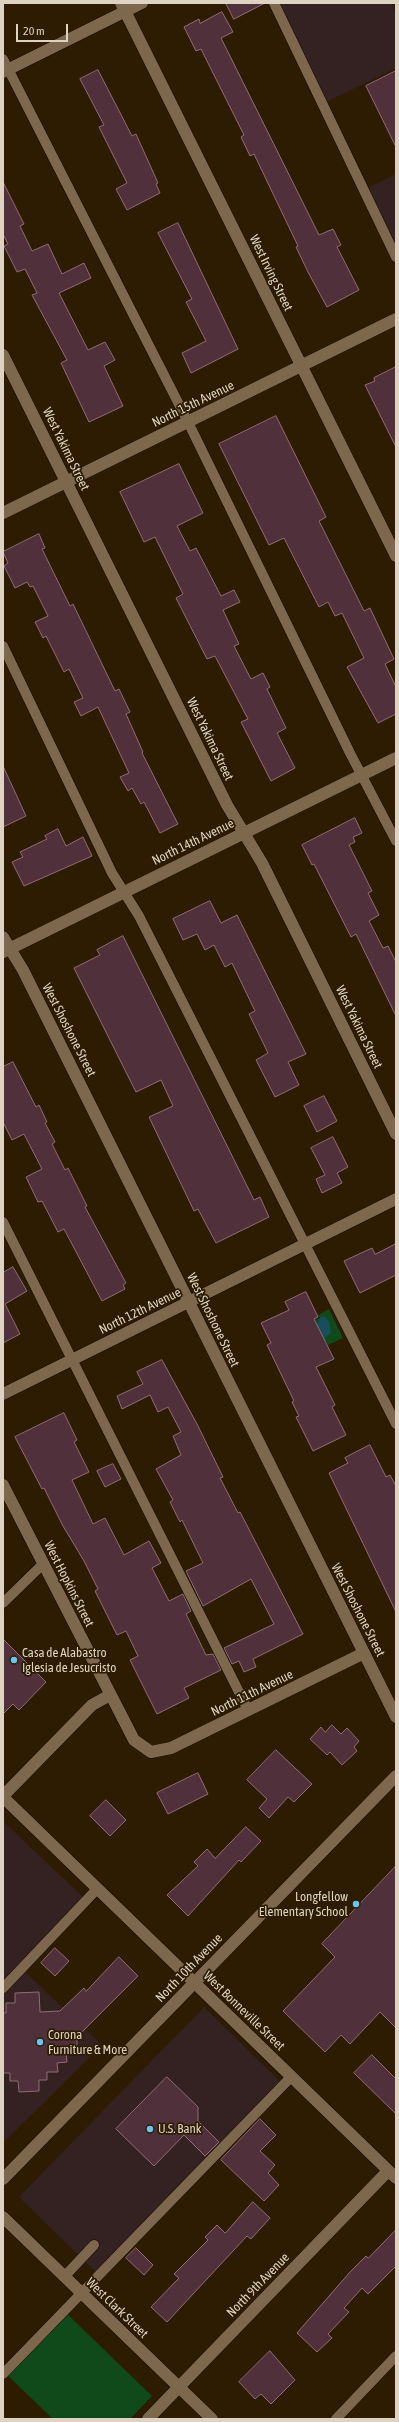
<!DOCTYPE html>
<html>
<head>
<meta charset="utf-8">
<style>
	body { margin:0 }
	#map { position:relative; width:399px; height:2422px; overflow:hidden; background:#2d1c02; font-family:"Asap Condensed",sans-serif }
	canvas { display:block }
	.frame { position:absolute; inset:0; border:4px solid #ded2c3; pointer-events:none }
	.scale { position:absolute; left:16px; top:24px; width:52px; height:18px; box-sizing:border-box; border:2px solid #ded2c3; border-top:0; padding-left:5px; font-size:12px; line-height:14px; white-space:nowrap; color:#ded2c3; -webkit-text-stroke:3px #2d1c02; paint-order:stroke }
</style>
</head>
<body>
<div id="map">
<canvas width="399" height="2422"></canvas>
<div class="frame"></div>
<div class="scale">20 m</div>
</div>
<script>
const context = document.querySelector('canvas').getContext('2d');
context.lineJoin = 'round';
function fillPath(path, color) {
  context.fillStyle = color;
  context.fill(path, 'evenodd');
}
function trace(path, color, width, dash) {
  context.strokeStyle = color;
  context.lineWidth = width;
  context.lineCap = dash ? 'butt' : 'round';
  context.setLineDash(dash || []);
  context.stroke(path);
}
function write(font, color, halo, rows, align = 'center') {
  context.font = font + ' "Asap Condensed",sans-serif';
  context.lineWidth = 3.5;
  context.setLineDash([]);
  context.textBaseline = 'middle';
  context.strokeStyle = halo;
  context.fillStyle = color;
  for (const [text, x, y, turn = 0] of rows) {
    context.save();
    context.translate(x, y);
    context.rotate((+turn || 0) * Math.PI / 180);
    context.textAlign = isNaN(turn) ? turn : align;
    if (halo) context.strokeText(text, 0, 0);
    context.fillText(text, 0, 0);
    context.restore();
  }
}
fillPath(new Path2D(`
	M269,3H391L396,13V68L320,105Z
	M396,174V254L364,190Z
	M3,1821L86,1900L21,1968L102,2045L3,2143Z
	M204,2007L283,2084L98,2274L19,2197Z`), '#342121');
fillPath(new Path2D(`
	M329,1309L343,1338L328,1345L326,1341L310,1348L300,1327L320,1318L318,1315Z
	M64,2311L152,2396L130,2419H53L4,2372Z`), '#114a1a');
fillPath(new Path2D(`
	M324,1316L329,1322L331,1333L324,1338H320L315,1327L320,1318Z`), '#164e5b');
const building = new Path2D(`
	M226,3H265L234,19Z
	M222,12L233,32L221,38L319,235L333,229L341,245L337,247L359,290L327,307L308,272L296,247L298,246L254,154L250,156L241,137L244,135L201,49L196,51L184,27L199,19L200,23Z
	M98,70L132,136L136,134L158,183L156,184L160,193L127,210L116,189L127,183L99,127L104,125L80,79Z
	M396,71V147L366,86Z
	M3,182L24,224L20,226L32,251L48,244L62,274L84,263L91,278L59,293L88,350L105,342L115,360L104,366L123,406L89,422L61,363L67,360L32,295L37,293L25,269L17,272L4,246L8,244L3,234Z
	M178,223L238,349L191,373L182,353L206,341L186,302L192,299L158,233Z
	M396,367V447L365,385L375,381L374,378Z
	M276,416L326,517L319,521L364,611L370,608L394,659L385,664L396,687V714L378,723L347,667L364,658L342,613L335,616L328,602L319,607L284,538L269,545L219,444Z
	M179,464L203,513L177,526L190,551L196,548L221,596L234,590L240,602L223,610L239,644L234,646L251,679L263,673L270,687L267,689L286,728L277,733L295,768L271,781L241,722L248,719L215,656L207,659L176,598L183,594L155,537L144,542L120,492Z
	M39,534L45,548L42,549L70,606L73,604L115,691L119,689L130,712L126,714L143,752L142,753L178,824L160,833L144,802L141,804L132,788L128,791L120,777L129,773L98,707L81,716L74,702L83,698L69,669L64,672L46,636L43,638L35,622L48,616L33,586L30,587L27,582L15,588L4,566L8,563L3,552Z
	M3,766L26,816L3,827Z
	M355,818L362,833L353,837L355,842L349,845L372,891L368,893L379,915L369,921L383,948L388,946L396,962V1016L356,934L351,937L314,864L312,865L302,845Z
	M58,829L66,846L83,837L92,856L24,886L12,862L23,857L20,852L47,839L45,836Z
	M210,901L221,923L237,915L306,1054L288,1062L299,1085L275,1097L256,1060L268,1053L249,1014L255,1011L232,963L225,967L214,945L205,950L197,934L183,940L173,919Z
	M123,936L254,1200L260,1197L269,1217L216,1243L198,1209L194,1211L149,1117L173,1106L161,1080L136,1092L74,968L100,955L97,950Z
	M13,1062L36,1107L39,1105L47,1122L45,1123L55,1142L52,1144L65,1170L68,1168L87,1206L85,1207L126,1283L123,1285L125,1289L102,1301L64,1229L58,1232L42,1201L38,1202L26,1177L42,1169L24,1134L12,1140L3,1122V1067Z
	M324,1096L337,1121L317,1132L304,1106Z
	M333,1137L348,1167L337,1173L342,1183L322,1193L316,1179L325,1175L311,1148Z
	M396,1244V1275L360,1293L344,1261L372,1248L375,1254Z
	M13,1267L27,1291L5,1304L20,1334L3,1343V1273Z
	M306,1292L318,1317L314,1319L334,1359L316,1367L335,1405L332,1407L346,1435L313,1451L296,1417L299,1416L292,1402L294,1401L267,1345L271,1343L261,1323L289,1310L285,1302Z
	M162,1360L197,1424L223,1477L220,1478L238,1513L240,1512L303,1634L253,1659L256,1667L244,1672L239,1661L232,1664L224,1648L274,1624L251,1579L203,1606L186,1571L203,1563L182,1520L180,1522L170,1502L173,1500L156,1469L181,1455L173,1436L181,1432L168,1407L158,1412L150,1395L122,1409L117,1396L143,1384L137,1372Z
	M64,1413L77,1440L74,1442L89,1472L72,1480L93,1524L105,1518L124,1555L149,1541L161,1563L152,1568L169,1601L183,1594L191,1611L186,1614L206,1655L213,1654L221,1670L184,1688L189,1698L157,1714L130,1660L138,1656L126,1631L117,1635L95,1591L98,1589L84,1561L63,1526L44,1488L42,1489L15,1437Z
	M370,1445L386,1477L390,1475L396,1486V1612L329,1473L348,1463L345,1458Z
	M113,1464L121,1479L105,1487L97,1471Z
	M3,1639L46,1682L19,1710L13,1704L3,1714Z
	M332,1725L341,1734L347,1728L359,1741L354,1747L357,1751L342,1765L330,1752L327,1755L310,1739L321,1727L325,1732Z
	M276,1750L312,1784L294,1802L288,1797L269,1818L259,1808L267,1799L247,1780Z
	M198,1773L208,1794L168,1814L157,1793Z
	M106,1800L126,1820L110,1836L90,1816Z
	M246,1827L261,1841L241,1862L239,1860L188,1916L167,1895L198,1866L194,1862L207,1849L215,1858Z
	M396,1866V2028L380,2012L350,2044L341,2035L325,2052L283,2011L335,1957L322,1944Z
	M55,1948L69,1961L55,1976L41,1963Z
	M119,1957L138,1976L77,2037V2053H66L67,2062L57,2063L58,2072H47V2080H39V2091L19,2092L18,2081H10V2073H3V2013H6V2003H15V1993L39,1992L40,2012L60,2011L84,1988L86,1991Z
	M372,2055L396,2079V2114L354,2073Z
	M167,2077L198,2107V2121L219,2142L205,2156L184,2135L154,2166L116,2129Z
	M260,2119L276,2135L260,2151L275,2165L268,2173L279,2185L264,2201L221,2160Z
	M253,2202L270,2218L251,2239L247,2236L167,2322L151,2307L179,2278L174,2274L208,2240L205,2237L217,2225L225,2233Z
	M396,2230V2266L368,2294L362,2288L344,2308L349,2312L328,2334L332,2338L317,2352L297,2333L350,2272L366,2256L368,2258Z
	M136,2248L153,2265L144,2275L126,2258Z
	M270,2351L295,2380L271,2404L261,2394L255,2399L239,2382Z`);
fillPath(building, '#50313b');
trace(building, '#906c77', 1);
const lane = new Path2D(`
	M274,3L396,257
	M3,59L188,422L350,753L396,841
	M3,646L112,873L139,916L396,1424
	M3,1222L248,1710
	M3,1603L43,1564
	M3,1988L97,1889
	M64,2277L94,2245
	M3,2374L291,2077
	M336,2419L396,2356`);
const street = new Path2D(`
	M121,3L396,556
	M3,72L142,3
	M3,355L227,805L262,863L396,1134
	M3,513L396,319
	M3,937L23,970L396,1717
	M3,1394L396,1199
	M3,1485L134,1740L151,1752L171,1748L364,1653
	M3,1796L92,1705L110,1695
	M3,1797L396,2178
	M148,2419L388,2171`);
const secondary = new Path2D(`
	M3,952L396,758
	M3,2179L396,1776
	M3,2217L212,2419`);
trace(lane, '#150500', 11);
trace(street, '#150500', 13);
trace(secondary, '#150500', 13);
trace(lane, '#7d684d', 10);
trace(street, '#7d684d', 12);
trace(secondary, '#7d684d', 12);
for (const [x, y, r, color] of [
	[14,1660,4,"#69c4f1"],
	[356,1904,4,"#69c4f1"],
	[40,2042,4,"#69c4f1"],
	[150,2129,4,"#69c4f1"]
]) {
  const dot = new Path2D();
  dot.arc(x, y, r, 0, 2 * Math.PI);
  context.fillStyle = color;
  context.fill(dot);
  trace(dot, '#2d1c02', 1.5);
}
write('13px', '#ded2c3', '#2d1c02', [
	["West Irving Street",271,273,64],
	["North 15th Avenue",193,404,-26],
	["West Yakima Street",66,449,64],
	["West Yakima Street",210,739,64],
	["North 14th Avenue",193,842,-26],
	["West Yakima Street",359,1027,64],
	["West Shoshone Street",69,1030,63],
	["North 12th Avenue",140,1311,-26],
	["West Shoshone Street",213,1320,64],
	["West Hopkins Street",69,1584,63],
	["West Shoshone Street",358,1610,63],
	["North 11th Avenue",252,1693,-26],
	["North 10th Avenue",189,1968,-46],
	["West Bonneville Street",244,2011,44],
	["North 9th Avenue",258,2285,-46],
	["West Clark Street",117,2308,44]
]);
write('13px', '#ded2c3', '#2d1c02', [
	["Casa de Alabastro",22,1653],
	["Iglesia de Jesucristo",22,1668],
	["Longfellow",348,1897,"right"],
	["Elementary School",348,1912,"right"],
	["Corona",48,2035],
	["Furniture & More",48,2050],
	["U.S. Bank",158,2129]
], 'left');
</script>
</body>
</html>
